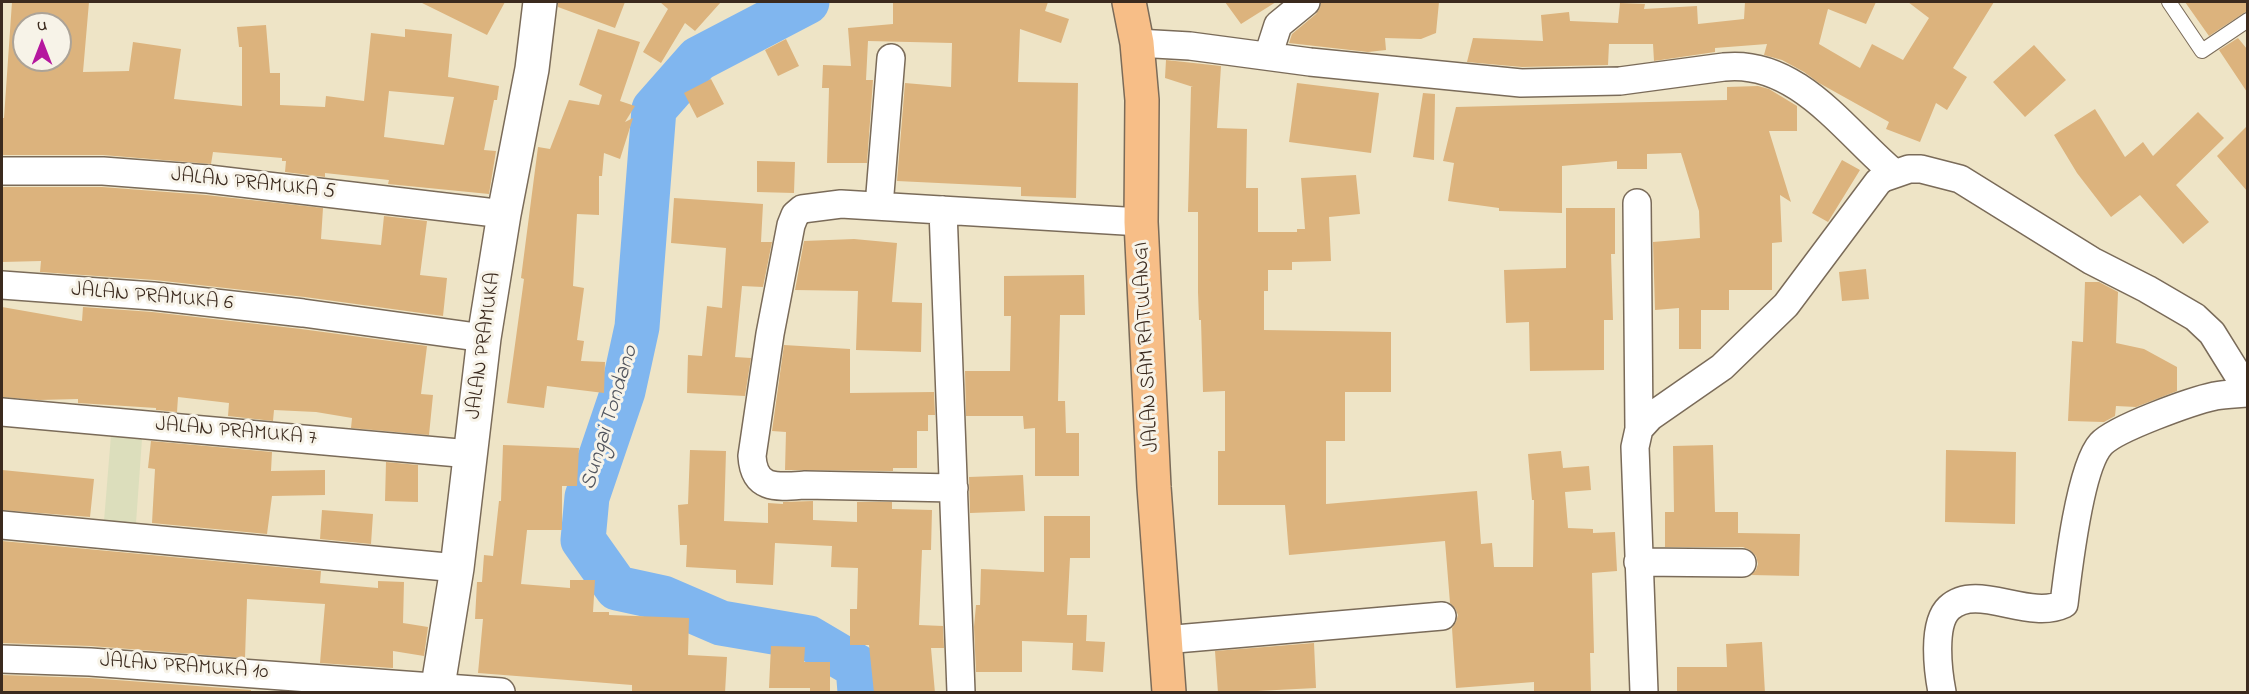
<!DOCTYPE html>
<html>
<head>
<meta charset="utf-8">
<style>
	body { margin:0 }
	#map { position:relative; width:2249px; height:694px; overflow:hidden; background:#eee4c6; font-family:"Indie Flower",sans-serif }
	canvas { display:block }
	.frame { position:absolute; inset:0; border:3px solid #3b2a1e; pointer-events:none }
	.north { position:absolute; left:12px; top:12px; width:60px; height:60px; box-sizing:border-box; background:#f7f3e8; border:2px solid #aca397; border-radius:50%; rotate:0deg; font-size:16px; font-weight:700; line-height:24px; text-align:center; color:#3b2a1e }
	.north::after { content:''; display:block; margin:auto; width:21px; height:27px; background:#b5179e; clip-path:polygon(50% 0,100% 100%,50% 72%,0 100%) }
</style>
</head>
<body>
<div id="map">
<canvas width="2249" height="694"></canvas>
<div class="frame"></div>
<div class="north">U</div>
</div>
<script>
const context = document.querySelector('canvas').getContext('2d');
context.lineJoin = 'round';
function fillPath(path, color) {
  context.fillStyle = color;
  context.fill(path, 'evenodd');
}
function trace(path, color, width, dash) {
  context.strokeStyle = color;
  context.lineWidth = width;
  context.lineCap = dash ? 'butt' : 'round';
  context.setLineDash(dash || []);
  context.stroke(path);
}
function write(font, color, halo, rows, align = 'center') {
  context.font = font + ' "Indie Flower",sans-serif';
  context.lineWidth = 6;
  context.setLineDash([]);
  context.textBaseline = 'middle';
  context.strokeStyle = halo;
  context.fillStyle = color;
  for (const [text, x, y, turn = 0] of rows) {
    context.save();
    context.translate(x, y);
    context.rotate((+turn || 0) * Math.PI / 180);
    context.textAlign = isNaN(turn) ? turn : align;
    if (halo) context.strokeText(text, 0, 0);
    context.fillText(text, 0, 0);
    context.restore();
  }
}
fillPath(new Path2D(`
	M112,423L143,425L136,523L104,521Z`), '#dcdebc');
trace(new Path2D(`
	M807,2L698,59L654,109L637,327L623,391L587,497L583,540L617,588L663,598L721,623L809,638L858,667L860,692`), '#80b6ef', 45);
fillPath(new Path2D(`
	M12,2H89L83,72L129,71L133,42L181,49L174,99L242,106V47H239L237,27L266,25L270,73H280V105L325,107L326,96L364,101L371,33L405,37V29L452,34L448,77L499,86L497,100H494L484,150L496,151L489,194L388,184L389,180L325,173V177L285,172L286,161H282V158L213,152L211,164L103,155H2V118H4ZM24,24H60V60H24ZM389,91L454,97L444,145L384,137Z
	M420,2H505L487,35Z
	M558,2H625L615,28L558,7Z
	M660,2H721L695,31L685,23L661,63L643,52L668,9Z
	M893,2H1048L1045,11L1069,19L1061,43L1020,29L1018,82L1078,83L1076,198L1021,196V187L897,181L905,83L951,87L952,43L868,41L866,80H873L867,163H827L829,88H822L823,65L851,66L848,28L893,24Z
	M1225,2H1276L1241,24Z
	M1321,2H1439L1436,33L1421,39L1385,38L1386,50L1368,52L1289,43L1292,34L1316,14L1320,8Z
	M1745,2H1876L1866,24L1828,9L1819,44L1860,68L1872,44L1903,60L1929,18L1908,2H1994L1953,68L1967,77L1947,110L1936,103L1920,142L1886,129L1889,122L1819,83L1804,72L1782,60L1764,55L1767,44L1715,48V52L1654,61L1653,44H1609L1608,65L1522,67L1467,62L1473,38L1543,41L1541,15L1569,12L1570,21L1618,23L1620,3L1645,4L1644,9L1697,6L1698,24L1744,19Z
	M2185,2H2247V11L2209,36Z
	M598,29L640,42L620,101L635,106L625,122L633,118L620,159L604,153L602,176H599V215L577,214L573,286L584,288L577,340L584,341L581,361L605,362L604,393L547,386L544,408L507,403L524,279L521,278L538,147L550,149L569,100L599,105L602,95L579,85Z
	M2238,38L2247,49V92L2219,50Z
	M786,39L799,66L778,76L765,50Z
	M2034,45L2066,80L2025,117L1993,82Z
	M1166,60L1221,66L1217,128L1247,129L1246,188H1258V232H1297V229H1305L1301,178L1356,175L1360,214L1329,217L1331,261L1292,262V270H1268V291H1264V330L1391,332V392H1345V441H1326V504L1477,491L1481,544L1492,543L1494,567H1533L1534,500H1532L1528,454L1561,451L1563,468L1589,466L1591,490L1565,492L1568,528L1593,529V533L1615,532L1617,571L1592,573L1594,653H1590L1591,693H1534V682L1456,688L1452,628L1456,622L1458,615L1455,608L1450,603L1445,541L1289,555L1285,505H1218V451H1225V391L1203,392L1201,320H1199L1198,292V212H1188L1191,87H1193L1165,78Z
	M711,79L724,104L697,118L684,93Z
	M1297,83L1379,93L1371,153L1289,142Z
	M1758,86L1769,89L1797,106V131H1769L1791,202L1780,195L1782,242L1772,243V290H1729V310H1701V349H1679V308L1655,310L1653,242L1700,238L1699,211L1681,153L1647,154V169H1617V161L1562,166V213L1499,211V208L1448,201L1454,163L1443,161L1456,107L1727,100V87Z
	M1423,93L1435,94L1434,160L1413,157Z
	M2095,109L2125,157L2143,142L2153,156L2198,112L2224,138L2176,185L2209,222L2183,244L2140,195L2111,217L2077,173L2054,135Z
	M2247,126V191L2217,156Z
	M1842,160L1860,170L1828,222L1812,213Z
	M757,161L795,162L794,193L757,192Z
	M2,187H102L206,195L323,208L321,239L381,245L384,216L427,221L420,275L447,278L443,316L305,297L155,280L40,272L41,261L2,262Z
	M674,198L763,204L761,242H772L763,287L742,286L735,357L751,358L745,396L687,393L688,355L702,356L707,306L722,308L726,248L671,243Z
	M1566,208H1615V254H1611L1613,320H1604V370L1530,371L1529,322L1506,323L1504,270L1566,268Z
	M854,239L897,243L892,302L922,303L921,352L856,350L858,291L795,290L804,241Z
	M1866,269L1869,299L1842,301L1839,272Z
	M1084,275L1085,315H1060L1058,401H1065L1066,433H1079V476H1035V428L1024,429L1023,416H966L965,371H1010L1011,316H1004V276Z
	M2085,282H2099L2118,292L2116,343L2144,349L2177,367V391L2136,407L2116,406L2115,416L2104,422L2068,421L2072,341L2083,342Z
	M2,307L82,321L83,307L152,312L301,329L427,346L421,394L433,395L429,435L351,428L352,418L316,412L274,410L273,421L228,416L229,403L178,397L177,412L156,410V408L78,403V399L39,400L2,397Z
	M784,345L850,349V393L934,392L935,415H928V431H917V468H893V471L785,470L786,432L772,431Z
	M151,441L272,452L271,471L325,470V495L272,496L267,534L152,523L155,469L148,468Z
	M503,445L579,448L577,486H562V530H527L521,584L570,588V580H595L593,612H609V615L689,618L688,655L727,657L725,693L686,691V693H632V685L478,673L483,619H475L477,582H482L484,555L493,556L499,501H501Z
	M1713,445L1715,512H1738V533L1800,534L1799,576L1751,575L1756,570L1758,564L1756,556L1750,550L1743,547H1665V512H1674L1673,446Z
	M690,450L726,451L724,521L768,523V503L783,504V502L813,501V520L857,522V502H892V509L932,510L931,550H922L919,625L943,626L944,648H931L935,693H874L869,645H850V609H857L858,568L831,567L832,546L775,543L773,585L736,583V570L686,567L687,545H680L678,505L688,504Z
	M1946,450L2016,452L2015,524L1945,522Z
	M386,462L418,465V502L385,501Z
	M2,470L94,479L90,517L2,510Z
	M1023,475L1025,511L970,513L969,477Z
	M322,510L373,514L371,544L320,539Z
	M1044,516H1090V558H1070L1067,615H1087L1086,641L1105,642L1103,672L1072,670L1073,643L1022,641V672H976L974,627L976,605H980L981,569L1044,572Z
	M2,541L321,571L320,583L378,588V581L404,582L403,623L428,627L424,656L393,651V668L320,663L325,604L247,599L245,658L91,646L2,643Z
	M1762,642L1765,693H1677V667H1727L1726,644Z
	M1314,643L1316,688L1218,693L1215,651Z
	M771,646L805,647L804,662H830V693H810V688H769Z
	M2,675L89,678L251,690V693H2Z`), '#dcb37d');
const service = new Path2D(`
	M2169,2L2202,51L2248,20`);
const minor = new Path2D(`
	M1137,43L1190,46L1310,62L1521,83L1620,81L1724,67C1797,59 1845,132 1894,173
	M1268,56L1278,25L1306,2
	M2,171H103L208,179L504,214
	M1637,203L1639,429
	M879,206L891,58
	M943,210L961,692
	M2,285L153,296L303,313L484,338
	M2,412L470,454
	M954,488L805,485C778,487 754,491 752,456L770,334L791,225L795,215L802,209L841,204L1141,222
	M2,525L457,568
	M1638,562L1742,563
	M1164,640L1442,616
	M2,659L90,662L501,692
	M1644,692L1635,447L1639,429L1650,417L1722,367L1786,305L1878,182L1883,178L1909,169H1921L1960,179L2092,261L2147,289L2195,317L2212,333L2248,391
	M1942,692C1938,671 1932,624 1949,608C1977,582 2028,621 2064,604C2068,570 2080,467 2101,444C2116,428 2192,401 2215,396C2226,394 2237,394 2248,393`);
const tertiary = new Path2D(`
	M437,692L457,568L484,338L504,214L532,69L540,2`);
const primary = new Path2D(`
	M1129,2L1137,43L1142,100L1141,222L1154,487L1169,692`);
trace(service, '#7a6b59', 16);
trace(minor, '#7a6b59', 30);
trace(tertiary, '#7a6b59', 36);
trace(primary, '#7a6b59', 36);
trace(service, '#fff', 14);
trace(minor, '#fff', 27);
trace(tertiary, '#fff', 33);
trace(primary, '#f7be87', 33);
write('21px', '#3b2a1e', '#f7f3e8', [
	["JALAN PRAMUKA 5",253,185,6],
	["JALAN PRAMUKA 6",152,298,5],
	["JALAN PRAMUKA",485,346,-82],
	["JALAN SAM RATULANGI",1148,347,-93],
	["JALAN PRAMUKA 7",236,433,5],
	["JALAN PRAMUKA 10",184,668,4]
]);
write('italic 22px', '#50545d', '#f7f3e8', [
	["Sungai Tondano",611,418,-73]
]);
</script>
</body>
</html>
